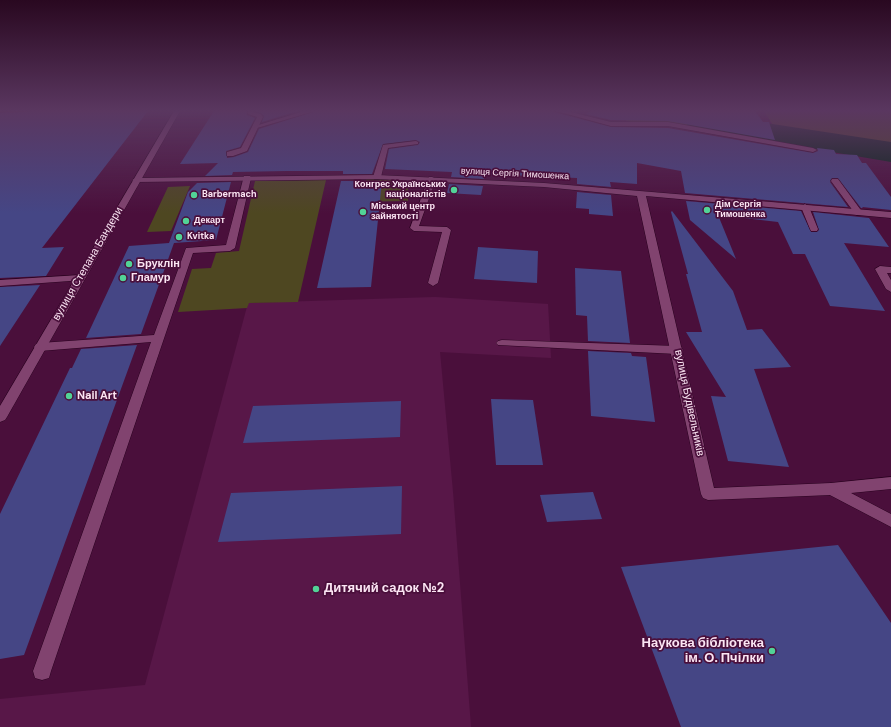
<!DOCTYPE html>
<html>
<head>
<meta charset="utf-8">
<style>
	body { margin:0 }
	canvas { display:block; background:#4a0f3b }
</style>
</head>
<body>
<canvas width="891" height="727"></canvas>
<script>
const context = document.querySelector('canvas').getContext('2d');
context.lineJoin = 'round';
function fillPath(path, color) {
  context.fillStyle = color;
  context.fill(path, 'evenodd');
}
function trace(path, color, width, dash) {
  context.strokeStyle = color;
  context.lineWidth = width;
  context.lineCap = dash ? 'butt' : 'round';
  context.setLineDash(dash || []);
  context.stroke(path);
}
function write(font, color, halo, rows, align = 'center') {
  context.font = font + ' "DM Sans",sans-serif';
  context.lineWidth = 3.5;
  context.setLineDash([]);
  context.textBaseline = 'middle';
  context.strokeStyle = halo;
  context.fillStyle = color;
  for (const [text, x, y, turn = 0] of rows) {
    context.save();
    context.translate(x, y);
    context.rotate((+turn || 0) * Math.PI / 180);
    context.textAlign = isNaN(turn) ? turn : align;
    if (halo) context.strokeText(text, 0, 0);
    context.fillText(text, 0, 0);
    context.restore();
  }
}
fillPath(new Path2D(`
	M435,297L548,304L551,358L440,352L453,492L471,727H0V699L145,685L248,303Z`), '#581748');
fillPath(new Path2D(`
	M615,111L776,130L764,111H891V153L809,140L808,147L760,139L761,136L742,133L738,135L663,122H631L622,119Z
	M366,179L408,180V201L337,202L364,190Z
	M326,180L298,302L249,303L247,308L178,312L192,269L211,268L216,253L239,251L255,181Z
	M190,186L171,231L147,232L168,187Z`), '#4e4721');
fillPath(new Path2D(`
	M700,113L891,142V162L690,128L685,122L690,116Z`), '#002413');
fillPath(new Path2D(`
	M45,111H148L42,248L64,247L46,276L0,278V113Z
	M214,111H246L247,115L255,118L240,147L226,151L227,158L234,157L248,152L259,129L316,111H550L611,127L668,128L813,153L818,151L817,148L834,150L836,154L857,155L862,163H866L891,197V210L862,207L863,208H861L838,178H832L830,182L848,207L685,193L681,171L637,163V184L610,182L611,187L577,184V178L485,174L484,179L451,177L452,172L385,169L389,149L418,145L420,142L416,140L383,144L372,174H343V171H286L233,172L232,175L205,176L218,163L180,164Z
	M256,111H298L262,122L264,116L261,113Z
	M591,111H755L763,122H769L775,140L668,121L611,120L585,114Z
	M341,181H382L371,287L317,288Z
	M231,182L216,240L174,243L141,334L86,338L129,246L169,243L188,192L197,183Z
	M449,184L483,186L481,195L447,193Z
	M577,192L611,195L613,216L589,214V209L576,208Z
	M686,201L801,211L811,232H817L819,230L813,212L869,218L889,247L844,243L885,311L830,306L805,254H793L778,222L718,215L736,259L690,220Z
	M672,211L733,291L747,330L762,329L791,367L754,369L789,467L728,461L711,396L726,397L686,332H702L686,274H688L671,212Z
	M478,247L538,251L537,283L474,279Z
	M575,268L621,271L630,343L588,341L587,316L576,315Z
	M40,285L0,346V287Z
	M137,345L24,655L0,659V514L70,368H72L81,349Z
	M588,351L631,353L632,356L646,357L655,422L591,416Z
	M491,399L533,400L543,465H496Z
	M401,401L400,437L243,443L253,406Z
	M402,486L401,534L218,542L231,493Z
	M593,492L602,519L547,522L540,495Z
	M838,545L891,623V727H681L621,567Z`), '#454685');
const service = new Path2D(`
	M248,111L261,114L263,117L247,151L233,156H227V152L241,148L257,117L248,114Z
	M556,111H567L611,122H668L813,148L817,150L813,152L668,126H611Z
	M416,141L418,142V144L388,148L381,177L380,179H374L373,177L383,145Z
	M244,176H250L251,178L235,248L230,251L193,253L51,671L49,678L42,680L35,678L33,671L151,342L40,351L36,350L34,347L36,344L40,343L154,335L186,248L226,245Z
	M429,177H432L436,179L419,226L447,227L451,230L438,283L433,286L428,283L442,232L414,231L410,228Z
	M832,179H838L863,213L862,215H856L831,181Z
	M805,204L809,207L818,229L817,231H811L810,229L801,207Z
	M880,266L891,267V273H887L891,280V292L886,289L875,269Z
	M80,275L85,278L84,280L0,286V280Z
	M502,340L677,346L681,347L683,350L681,353L677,354L498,345L496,343L498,341Z
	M891,477V489L851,493L891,514V527L826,493L824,489L826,485L831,483Z`);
const minor = new Path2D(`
	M304,111H315L257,128L252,127Z
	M377,175L544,183L891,212V218L646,196L714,488L831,483L836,485L838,489L836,493L831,495L708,500L703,498L701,494L637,196L544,187L377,179L136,182L132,180L136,178Z`);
const tertiary = new Path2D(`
	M174,111H180L7,417L5,420L0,422V406Z`);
trace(service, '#29001f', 1);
trace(minor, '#29001f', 1);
trace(tertiary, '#29001f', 1);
fillPath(service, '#81436f');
fillPath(minor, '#81436f');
fillPath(tertiary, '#81436f');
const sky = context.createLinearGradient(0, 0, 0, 213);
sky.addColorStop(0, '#290820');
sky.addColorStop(0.52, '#5a3760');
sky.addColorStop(1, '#5a376000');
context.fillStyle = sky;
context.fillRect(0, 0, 891, 213);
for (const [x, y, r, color] of [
	[454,190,4,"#52d397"],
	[194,195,4,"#52d397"],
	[707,210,4,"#52d397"],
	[363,212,4,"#52d397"],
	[186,221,4,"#52d397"],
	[179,237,4,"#52d397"],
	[129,264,4,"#52d397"],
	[123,278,4,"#52d397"],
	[69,396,4,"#52d397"],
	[316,589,4,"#52d397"],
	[772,651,4,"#52d397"]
]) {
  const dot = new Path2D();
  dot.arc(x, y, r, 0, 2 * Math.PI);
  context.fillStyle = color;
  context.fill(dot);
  trace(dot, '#4a0f3b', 1.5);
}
write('9px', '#fbe5f3', '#4a0f3b', [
	["вулиця Сергія Тимошенка",515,174,3]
]);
write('bold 9px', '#fbe5f3', '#4a0f3b', [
	["Конгрес Українських",446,185,"right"],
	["націоналістів",446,195,"right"],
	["Barbermach",202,195],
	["Дім Сергія",715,205],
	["Тимошенка",715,215],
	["Міський центр",371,207],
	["зайнятості",371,217],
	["Декарт",194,221],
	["Kvitka",187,237]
], 'left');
write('11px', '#fbe5f3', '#4a0f3b', [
	["вулиця Степана Бандери",88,264,-60],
	["вулиця Будівельників",689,403,78]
]);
write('bold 11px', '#fbe5f3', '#4a0f3b', [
	["Бруклін",137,264],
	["Гламур",131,278],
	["Nail Art",77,396]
], 'left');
write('bold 13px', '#fbe5f3', '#4a0f3b', [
	["Дитячий садок №2",324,589],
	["Наукова бібліотека",764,644,"right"],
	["ім. О. Пчілки",764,659,"right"]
], 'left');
</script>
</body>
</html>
